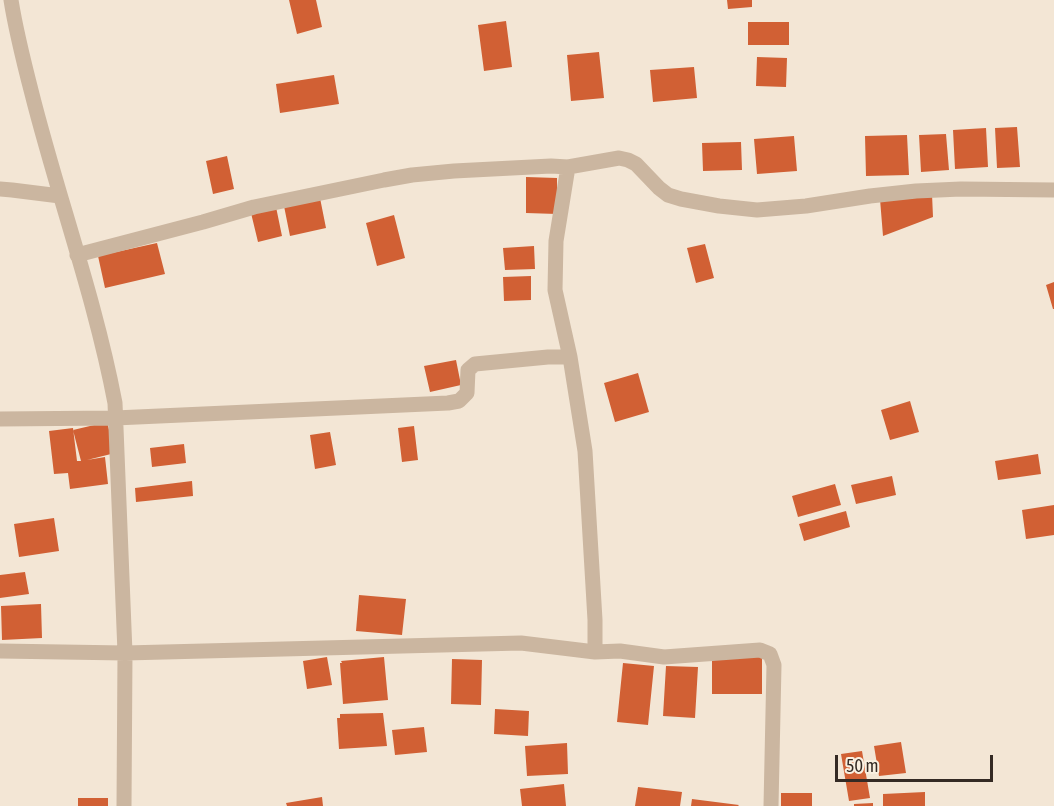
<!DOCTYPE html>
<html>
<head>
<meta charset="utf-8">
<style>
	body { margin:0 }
	#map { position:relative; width:1054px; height:806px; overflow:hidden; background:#f3e6d5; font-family:"Asap Condensed",sans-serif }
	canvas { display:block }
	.scale { position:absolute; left:835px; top:755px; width:158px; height:27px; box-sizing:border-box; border:3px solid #342a24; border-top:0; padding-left:8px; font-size:18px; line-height:21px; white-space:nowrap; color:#342a24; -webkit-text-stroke:4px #faf0e1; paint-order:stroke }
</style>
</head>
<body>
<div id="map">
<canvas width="1054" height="806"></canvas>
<div class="scale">50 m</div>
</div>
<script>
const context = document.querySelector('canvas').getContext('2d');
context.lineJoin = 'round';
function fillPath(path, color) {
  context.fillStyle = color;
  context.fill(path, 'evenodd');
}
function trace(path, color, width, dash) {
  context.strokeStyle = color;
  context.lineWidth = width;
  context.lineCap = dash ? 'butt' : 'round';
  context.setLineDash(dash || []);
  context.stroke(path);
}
fillPath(new Path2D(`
	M289,0H316L322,27L297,34Z
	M727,0H752V7L728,9Z
	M506,21L512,67L484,71L478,25Z
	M748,22H789V45H748Z
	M599,52L604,98L571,101L567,55Z
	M757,57L787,58L786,87L756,86Z
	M694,67L697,98L653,102L650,70Z
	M334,75L339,104L280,113L276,84Z
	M1017,127L1020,167L997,168L995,128Z
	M986,128L988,167L955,169L953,130Z
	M946,134L949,170L921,172L919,135Z
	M907,135L909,175L866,176L865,136Z
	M794,136L797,171L757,174L754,139Z
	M741,142L742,170L703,171L702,143Z
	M227,156L234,189L213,194L206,161Z
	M526,177L557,178V214L526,213Z
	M932,194L933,217L883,236L880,199Z
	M320,198L326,228L290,236L284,206Z
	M276,207L282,236L258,242L251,213Z
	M394,215L405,258L377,266L366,223Z
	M157,243L165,274L105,288L98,256Z
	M705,244L714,278L696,283L687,248Z
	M534,246L535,269L505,270L503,248Z
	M531,276V300L504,301L503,277Z
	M1054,282V309H1053L1046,285Z
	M456,360L461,385L430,392L424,366Z
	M638,373L649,412L615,422L604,383Z
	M910,401L919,432L890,440L881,410Z
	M107,422L115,453L87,460L105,457L108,484L70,489L68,473L54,474L49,431L73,428L77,461H81L73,430Z
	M414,426L418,460L402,462L398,428Z
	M330,432L336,465L315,469L310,435Z
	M184,444L186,463L152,467L150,448Z
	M1038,454L1041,474L998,480L995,461Z
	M892,476L896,495L856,504L851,485Z
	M192,481L193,496L136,502L135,488Z
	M835,484L841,505L798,517L792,496Z
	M1054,505V535L1026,539L1022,510Z
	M846,511L850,527L804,541L799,524Z
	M54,518L59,551L19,557L14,524Z
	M25,572L29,594L0,598V575Z
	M359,595L406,599L402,635L356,631Z
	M41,604L42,638L2,640L1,606Z
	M712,656H762V694H712Z
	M327,657L332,685L307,689L303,661Z
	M384,657L388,700L343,704L340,663H342L341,661Z
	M452,659L482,660L481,705L451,704Z
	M623,663L654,666L648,725L617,722Z
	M666,666L698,667L695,718L663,716Z
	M495,709L529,711L528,736L494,734Z
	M383,713L387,746L339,749L337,718H340V714Z
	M424,727L427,752L395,755L392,730Z
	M901,742L906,773L879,776L874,746Z
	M567,743L568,774L527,776L525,746Z
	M862,751L870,798L849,801L841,754Z
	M564,784L566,806H522L520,789Z
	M638,787L682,792L680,806H635Z
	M925,792V806H883V794Z
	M781,793H812V806H781Z
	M322,797L323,806H287L286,803Z
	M78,798H108V806H78Z
	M692,799L739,805L738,806H691Z
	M873,803V806H854V804Z`), '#d16034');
trace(new Path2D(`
	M11,0C16,32 24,63 32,94C58,197 95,298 115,403L125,653L124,806
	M568,167L556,241L555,290L570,357L585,451L595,620V652L620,651L664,657L760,650L770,654L774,665L771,806
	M0,189L12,190L60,196
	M77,255L203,222L254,207L384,180L412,175L454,171L551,166L568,167L619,158L628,160L636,164L659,188L668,195L681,199L719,206L757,210L806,206L870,196L916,191L961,189L1054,190
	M0,419L115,418L448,403L459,401L467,393L468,370L475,364L548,357H570
	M0,651L125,653L521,643L595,652`), '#cbb6a0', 15);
</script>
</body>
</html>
